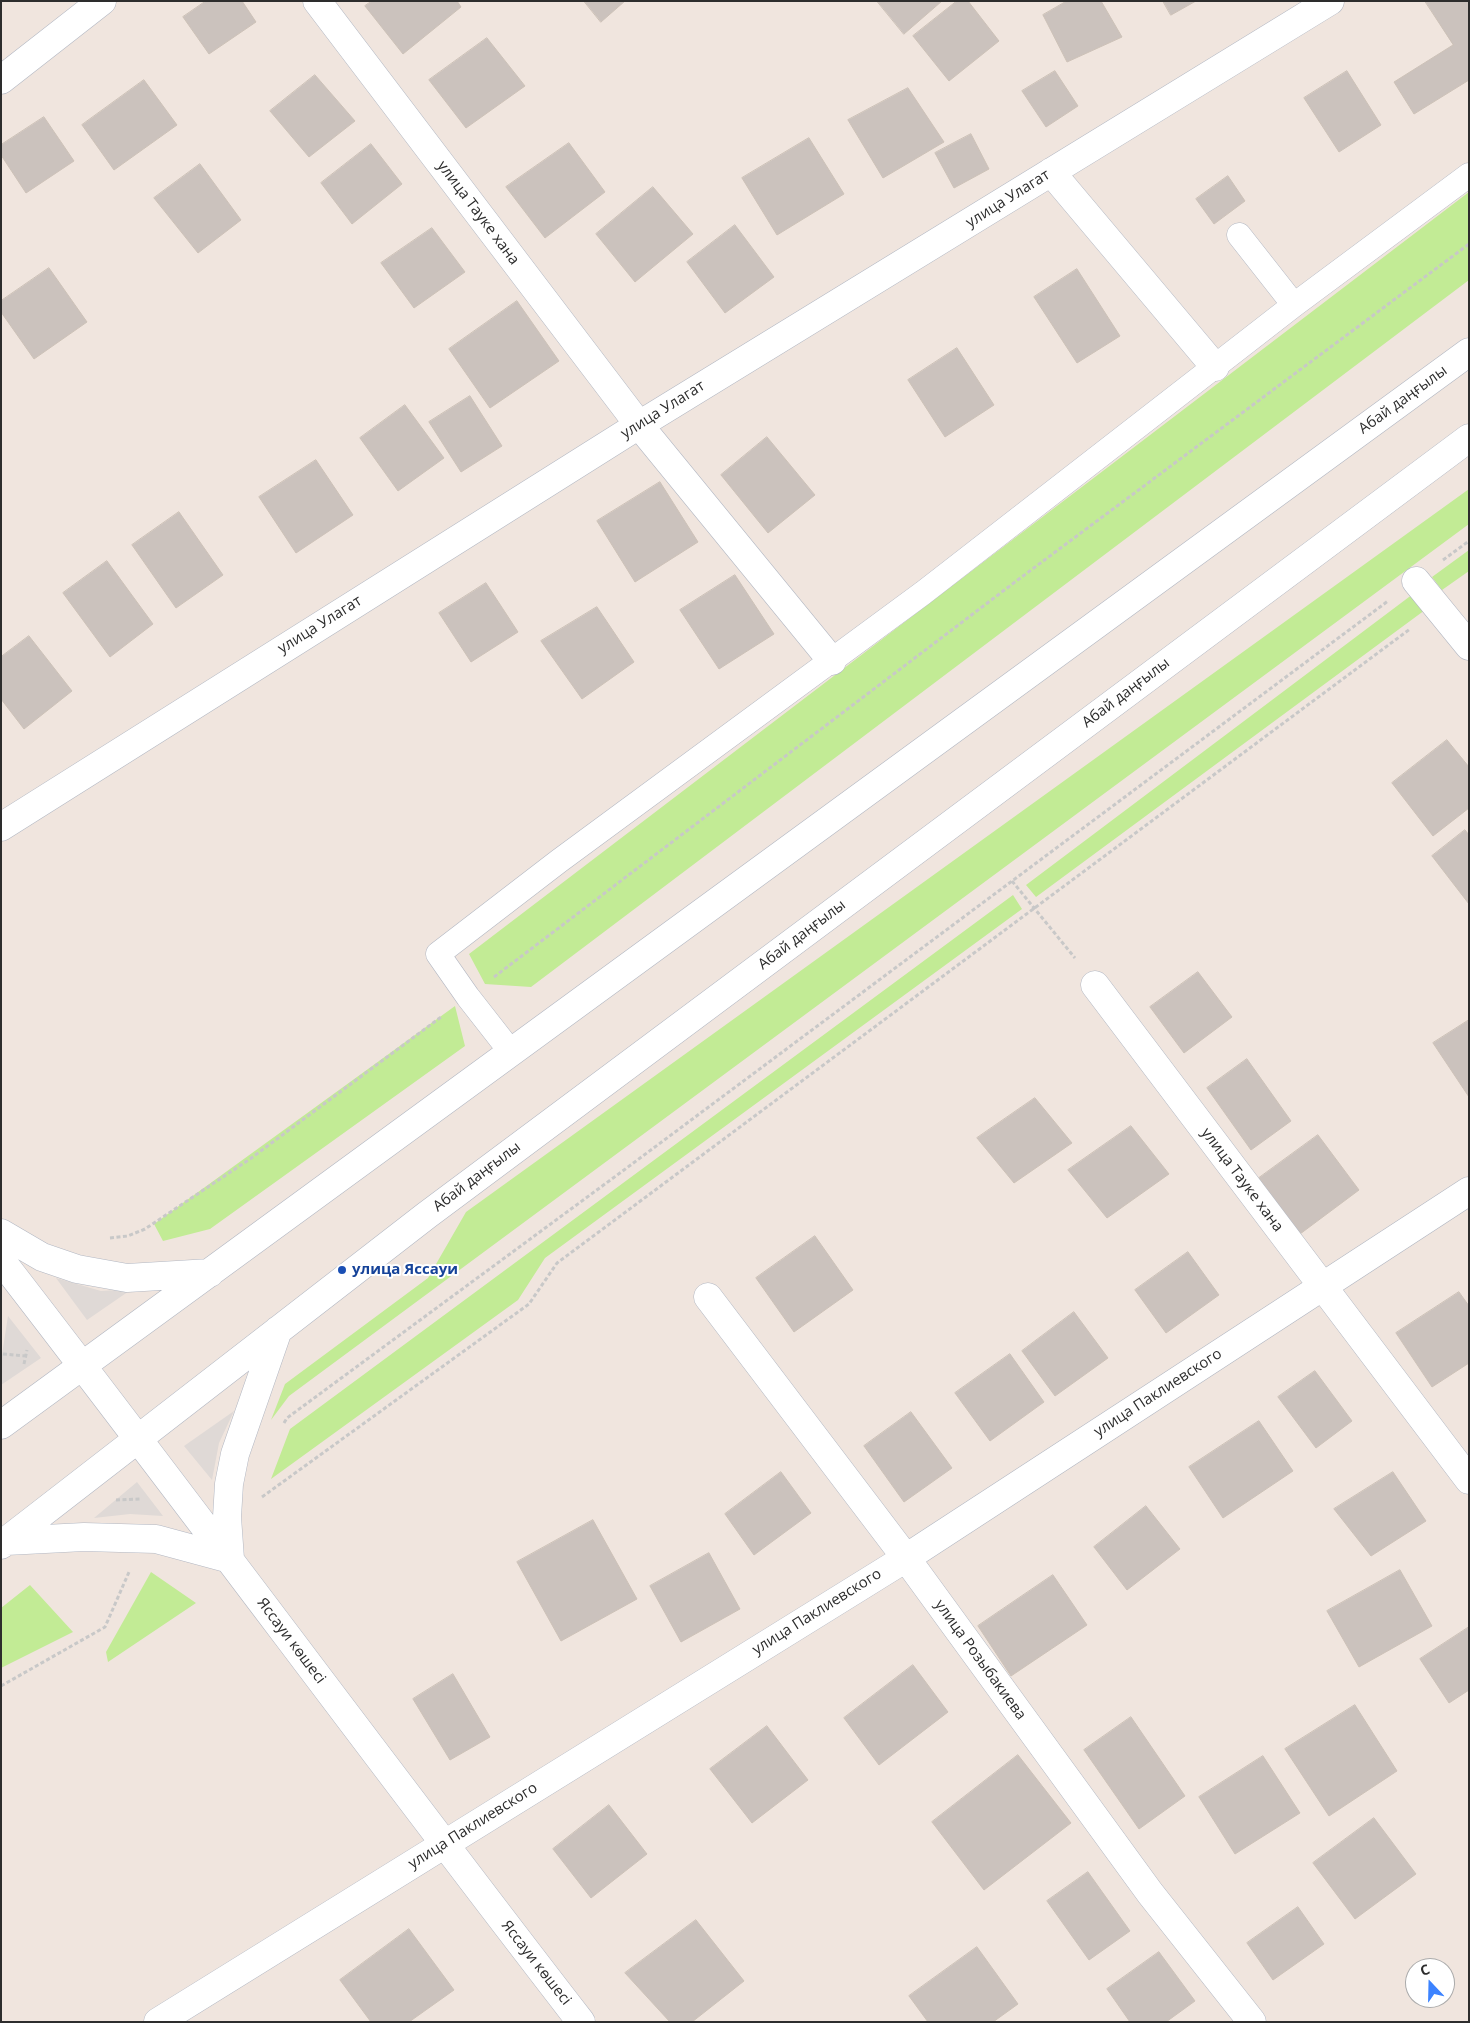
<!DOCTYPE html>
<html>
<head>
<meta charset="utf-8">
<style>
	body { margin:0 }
	#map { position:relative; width:1470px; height:2023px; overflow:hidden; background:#f0e5de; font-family:"Open Sans",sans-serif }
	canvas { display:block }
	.frame { position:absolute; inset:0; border:2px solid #2d2d2d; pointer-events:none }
	.north { position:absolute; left:1405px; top:1958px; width:50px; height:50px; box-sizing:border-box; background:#fff; border:1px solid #ababab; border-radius:50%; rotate:339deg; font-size:14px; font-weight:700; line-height:20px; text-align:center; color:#2d2d2d }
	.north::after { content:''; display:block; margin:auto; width:18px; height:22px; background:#3c83ff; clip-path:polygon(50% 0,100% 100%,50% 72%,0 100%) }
</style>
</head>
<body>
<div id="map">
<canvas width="1470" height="2023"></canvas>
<div class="frame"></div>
<div class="north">С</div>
</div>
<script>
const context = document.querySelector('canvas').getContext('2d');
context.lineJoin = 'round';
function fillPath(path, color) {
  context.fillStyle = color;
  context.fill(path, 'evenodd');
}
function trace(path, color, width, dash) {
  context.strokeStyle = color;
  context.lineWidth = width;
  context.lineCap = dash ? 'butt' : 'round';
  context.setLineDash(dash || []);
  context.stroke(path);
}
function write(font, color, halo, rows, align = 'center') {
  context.font = font + ' "Open Sans",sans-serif';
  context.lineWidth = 4;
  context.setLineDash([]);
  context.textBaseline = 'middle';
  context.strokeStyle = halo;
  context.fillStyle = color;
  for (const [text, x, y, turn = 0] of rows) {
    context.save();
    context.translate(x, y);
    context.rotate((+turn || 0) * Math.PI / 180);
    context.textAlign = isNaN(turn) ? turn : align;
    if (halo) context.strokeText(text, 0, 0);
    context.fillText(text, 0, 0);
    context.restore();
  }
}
fillPath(new Path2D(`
	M1469,192V280L531,987L485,984L469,954Z
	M1469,489V524L289,1396L271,1420L285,1384L428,1278L466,1212Z
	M1469,550V571L1442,590L1432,577Z
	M1413,594L1425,610L1036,897L1026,885Z
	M1013,895L1022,909L545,1258L518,1300L271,1479L290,1429Z
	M455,1006L465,1046L210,1229L163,1241L154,1224Z
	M151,1572L196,1603L108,1662L106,1652Z
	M30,1585L73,1632L1,1668V1608Z`), '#c2eb95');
fillPath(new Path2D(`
	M56,1278L101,1291L132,1289L87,1320Z
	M8,1316L41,1358L1,1385V1361Z
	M234,1411L219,1443L212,1480L184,1446Z
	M137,1482L163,1516L130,1514L94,1518Z`), '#dfd9d6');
const building = new Path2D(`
	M206,1H242L256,22L209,54L183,17Z
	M372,1H457L461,7L403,54L365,6Z
	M584,1H625L601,22Z
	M877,1H942L904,34Z
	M957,1H968L999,41L949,81L913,36Z
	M1067,1H1101L1122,37L1067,62L1043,15Z
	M1163,1H1196L1171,15Z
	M1425,1H1469V80L1414,114L1394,82L1453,45Z
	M487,38L525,86L466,128L429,80Z
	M1055,71L1078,106L1046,127L1022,91Z
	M1347,71L1381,125L1339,152L1304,98Z
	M315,75L355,121L309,157L270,111Z
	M144,80L177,125L114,170L82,125Z
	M908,88L944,142L883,178L848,120Z
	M44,117L74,161L26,193L1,155V145Z
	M971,134L989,169L954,188L935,153Z
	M809,138L844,194L777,235L742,178Z
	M569,143L605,192L545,238L506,187Z
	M371,144L402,184L352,224L321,183Z
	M200,164L241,220L198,253L154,198Z
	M1228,176L1245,201L1214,224L1196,199Z
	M653,187L693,234L635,282L596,234Z
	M735,225L774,277L725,313L687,262Z
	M432,228L465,272L414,308L381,263Z
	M49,268L87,322L34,359L1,312V301Z
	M1077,269L1120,336L1077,363L1034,297Z
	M517,301L559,361L490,408L449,349Z
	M957,348L994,405L945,437L908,380Z
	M470,396L502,446L461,472L429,422Z
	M405,405L444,458L398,491L360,438Z
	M767,437L815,495L768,533L721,475Z
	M316,460L353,515L296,553L259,497Z
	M660,482L698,542L635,582L597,521Z
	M179,512L223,575L176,608L132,545Z
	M107,561L153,624L110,657L63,593Z
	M735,575L774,634L719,669L680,610Z
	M486,583L518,632L471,662L439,613Z
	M597,607L634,662L582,699L541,641Z
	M29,636L72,691L24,729L1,699V657Z
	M1447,740L1469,767V808L1433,836L1392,783Z
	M1465,830L1469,835V904L1432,856Z
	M1198,972L1232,1017L1184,1053L1150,1007Z
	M1469,1020V1097L1433,1043Z
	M1247,1059L1291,1121L1251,1150L1207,1088Z
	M1035,1098L1072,1143L1014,1183L977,1138Z
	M1131,1126L1169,1174L1107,1218L1068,1170Z
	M1318,1135L1359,1190L1300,1234L1259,1178Z
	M815,1236L853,1290L794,1332L756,1278Z
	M1188,1252L1219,1295L1166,1333L1135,1290Z
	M1459,1292L1469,1306V1363L1432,1387L1396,1333Z
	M1074,1312L1108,1358L1055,1396L1022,1351Z
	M1010,1354L1044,1402L990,1441L955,1393Z
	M1315,1371L1352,1421L1316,1448L1278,1397Z
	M911,1412L952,1468L904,1502L864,1446Z
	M1259,1421L1293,1471L1223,1518L1189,1467Z
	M781,1472L811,1513L754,1555L725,1514Z
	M1393,1472L1426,1521L1371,1556L1334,1509Z
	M1146,1506L1180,1549L1127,1590L1094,1547Z
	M593,1520L637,1599L561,1641L517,1562Z
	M709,1553L740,1609L681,1642L650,1586Z
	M1400,1570L1432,1626L1359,1667L1327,1611Z
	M1053,1575L1087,1625L1011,1676L978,1626Z
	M1469,1627V1690L1449,1703L1420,1659Z
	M913,1665L948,1712L879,1765L844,1718Z
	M453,1674L490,1737L450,1760L413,1699Z
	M1355,1705L1397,1771L1329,1816L1285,1749Z
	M1131,1717L1185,1796L1139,1829L1084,1750Z
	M767,1726L808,1780L752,1823L710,1769Z
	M1018,1755L1071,1823L984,1890L932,1822Z
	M1263,1756L1300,1813L1235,1854L1199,1797Z
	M609,1805L647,1854L591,1898L553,1849Z
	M1374,1818L1416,1874L1355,1919L1313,1863Z
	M1088,1872L1130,1931L1089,1960L1047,1901Z
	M1298,1907L1324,1944L1273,1980L1247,1943Z
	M696,1920L744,1981L692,2022H670L625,1973Z
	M409,1929L454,1990L409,2022H371L340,1980Z
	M977,1947L1018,2004L993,2022H928L909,1996Z
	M1159,1952L1195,2001L1166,2022H1130L1107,1989Z`);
fillPath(building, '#cbc2bd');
trace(building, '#ccc1b7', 1);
const lane = new Path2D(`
	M1239,235L1294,305
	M511,1052L468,997L438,954L559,861L923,593L1294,305L1469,175`);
const street = new Path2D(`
	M317,1L639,425L832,661
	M1,80L102,1
	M1051,172L1215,367
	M1416,581L1469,646
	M1,827L639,425L1330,1
	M1095,985L1469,1480
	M708,1297L906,1558L1150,1893L1252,2022
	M158,2022L906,1558L1469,1191`);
const secondary = new Path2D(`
	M1,1233L42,1257L77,1269L127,1278L210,1273
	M1,1260C196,1512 385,1769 581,2022
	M1,1425L1469,352
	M6,1541L84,1537L156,1539L230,1559
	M1,1545L427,1215L1469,438
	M230,1559L227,1517L229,1484L235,1454L278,1330`);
trace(lane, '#b2b7c2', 25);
trace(street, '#b2b7c2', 29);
trace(secondary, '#b2b7c2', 29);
trace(new Path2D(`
	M1443,560L1469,541
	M1012,881L1075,958
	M494,977L1019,579L1469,244
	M110,1238L128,1236L145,1229L250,1159L441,1017
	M3,1354L26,1356
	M24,1364L27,1350
	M284,1423L287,1418L624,1170L1388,601
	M262,1497L529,1304L557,1263L1410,629
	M116,1500L140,1499
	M1,1686L105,1627L129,1572`), '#c8c8c8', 3, [4, 2.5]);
trace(lane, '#fff', 24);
trace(street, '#fff', 28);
trace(secondary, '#fff', 28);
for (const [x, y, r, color] of [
	[342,1270,5,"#1a4fb4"]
]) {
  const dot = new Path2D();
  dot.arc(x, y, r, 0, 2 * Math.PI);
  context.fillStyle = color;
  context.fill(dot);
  trace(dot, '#fff', 2);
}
write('15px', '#2d2d2d', '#fff', [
	["улица Улагат",1008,199,-32],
	["улица Тауке хана",478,213,53],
	["Абай даңғылы",1403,400,-36],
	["улица Улагат",663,410,-32],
	["улица Улагат",320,625,-32],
	["Абай даңғылы",1126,693,-37],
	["Абай даңғылы",802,935,-37],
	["Абай даңғылы",477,1177,-37],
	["улица Тауке хана",1242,1180,53],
	["улица Паклиевского",1158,1393,-33],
	["улица Паклиевского",817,1612,-32],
	["Яссауи көшесі",291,1641,53],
	["улица Розыбакиева",980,1660,54],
	["улица Паклиевского",473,1826,-32],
	["Яссауи көшесі",536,1963,52]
]);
write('bold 15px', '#164399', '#fff', [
	["улица Яссауи",352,1270]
], 'left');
</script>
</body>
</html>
